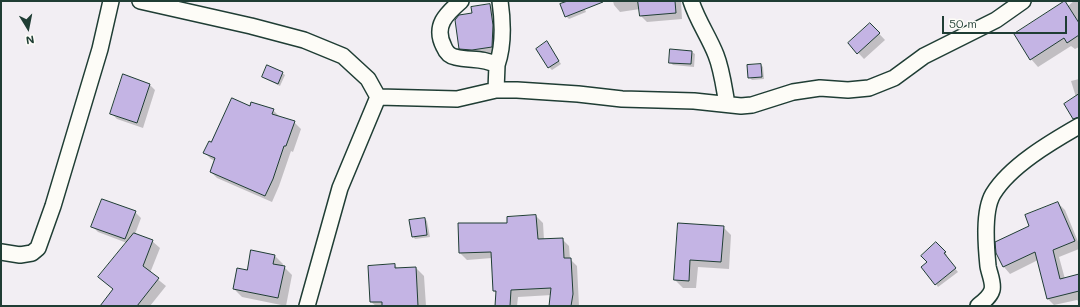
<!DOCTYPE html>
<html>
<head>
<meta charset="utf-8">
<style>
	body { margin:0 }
	#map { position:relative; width:1080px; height:307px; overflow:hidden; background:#f2eef3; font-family:Mali,sans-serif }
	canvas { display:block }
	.frame { position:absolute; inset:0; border:2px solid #1f3d34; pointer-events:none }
	.north { position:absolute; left:8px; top:8px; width:40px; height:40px; -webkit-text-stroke:3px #fdfcf7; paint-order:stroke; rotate:170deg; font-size:11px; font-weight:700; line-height:16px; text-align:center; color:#1f3d34 }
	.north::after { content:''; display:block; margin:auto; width:14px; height:18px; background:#1f3d34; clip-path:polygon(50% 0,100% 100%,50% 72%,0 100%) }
	.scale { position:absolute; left:942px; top:16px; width:125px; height:18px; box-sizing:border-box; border:2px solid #1f3d34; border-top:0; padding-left:5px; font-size:12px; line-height:14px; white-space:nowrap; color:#1f3d34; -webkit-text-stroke:3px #fdfcf7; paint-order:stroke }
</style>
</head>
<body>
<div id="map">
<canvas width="1080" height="307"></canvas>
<div class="frame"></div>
<div class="north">N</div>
<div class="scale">50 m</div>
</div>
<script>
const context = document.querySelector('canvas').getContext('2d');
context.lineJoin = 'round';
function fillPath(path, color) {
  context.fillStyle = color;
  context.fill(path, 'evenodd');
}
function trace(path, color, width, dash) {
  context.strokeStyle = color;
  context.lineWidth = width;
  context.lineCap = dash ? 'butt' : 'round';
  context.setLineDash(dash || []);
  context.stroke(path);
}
fillPath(new Path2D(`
	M571,1H581L586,12L569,19L566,16Z
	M613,1H681L682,19L647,22L641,16L640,9L620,12L614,5Z
	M1074,1H1079V47L1075,49L1071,46L1038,67L1031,59L1015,34L1064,2L1068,6Z
	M489,5L497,13L500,55L468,56L460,48L473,14Z
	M870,24L885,40L864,59L849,43Z
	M549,45L561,64L552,70L549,67Z
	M671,50L692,52L695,54L694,67L673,65L670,62Z
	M761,65L763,67L764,79L752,80L749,77Z
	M282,73L285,75L280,86L266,79L263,76Z
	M1079,79V123L1073,117L1076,97L1071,81Z
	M150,85L155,90L143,128L117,119L111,113Z
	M250,107L273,110L280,117L294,122L301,129L293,152L291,151L279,186L272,202L217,178L211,172L215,161L211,159L204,152L212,143Z
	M1058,203L1065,210L1079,244V249L1059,257L1065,279L1079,275V302L1077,300L1054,305L1048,299L1038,260L1010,274L1004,267L997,253Z
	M135,212L141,218L135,234L152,241L160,248L150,273L166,286L150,306H102L114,290L100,277L127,243L98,232L92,226Z
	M536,216L543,223L544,240L562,239L569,246L570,259L577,266L579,306H550L552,295L518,297L517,306H496L497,294L494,291L492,258L467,260L460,253L508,224Z
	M425,219L427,221L430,237L415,239L413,236Z
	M679,224L723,227L731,235L729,269L698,267L696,288H683L675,280Z
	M936,243L947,255L946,257L958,272L938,287L936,284Z
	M275,256L283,264L282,267H284L292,275L286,306L242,297L234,289L248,271Z
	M395,265L398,269L416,268L424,276L426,306H376L371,302Z`), '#0003');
const building = new Path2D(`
	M568,1H603V2L565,17L560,4Z
	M638,1H675L676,13L640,16Z
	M1065,1L1079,23V35L1067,43L1064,38L1030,60L1014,34Z
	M490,4L493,25L492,47L472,50L459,49L455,20L459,15L472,13L471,7Z
	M870,23L880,33L857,54L848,43Z
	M547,41L559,61L548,68L536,49Z
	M670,49L692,51L691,64L669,63Z
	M761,64L762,77L748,78L747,65Z
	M267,65L283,72L278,84L262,77Z
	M123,74L150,84L137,123L110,114Z
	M1079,94V117L1073,119L1064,104Z
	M232,98L250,106L251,102L274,109L272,114L295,121L286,146H284L273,179L265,196L210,172L215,158L203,153L209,141L211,142Z
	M102,199L136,211L125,239L91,227Z
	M1058,202L1075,241L1053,250L1060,279L1079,274V291L1047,299L1035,252L1003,267L996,253L995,242L1029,226L1025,215Z
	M536,215L538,239L563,238L564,258H571L573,294L571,306H549L551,288L511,290L510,306H495L496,291H493L491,252L459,253L458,223H507V217Z
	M425,218L427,235L412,237L409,220Z
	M678,223L724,226L721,262L690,260L689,281L674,280Z
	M134,233L153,240L143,266L159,278L137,306H100L113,289L98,277Z
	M936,242L946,252L944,253L956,268L935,285L921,267L927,262L921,256Z
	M251,250L275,255L273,264L285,266L278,298L233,289L237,268L247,270Z
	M395,264V268L416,267L418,306H382V302H370L368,266Z`);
fillPath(building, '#c4b4e4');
trace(building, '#1f3d34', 1);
const minor = new Path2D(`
	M140,1L251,26L304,40L343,56L368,79L378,97L340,188L307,306
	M461,1C446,14 433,26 444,47C446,52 450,56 455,57C471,61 481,57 497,65L496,90
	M691,1C697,20 709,37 716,55C722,70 724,88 727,104
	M497,65C504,45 503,22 500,1
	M378,97L457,99L496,90H517L578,94L622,99L694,101L741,106L752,105L793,92L820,88L848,90L869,88L894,78L924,56L996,20L1023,1
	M1,252L20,255L32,253L38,248L53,206L100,49L111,1
	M978,306C983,302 990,297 992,290C994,283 989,273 988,266C986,246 983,211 993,194C1010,166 1051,142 1079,126`);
trace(minor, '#1f3d34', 18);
trace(minor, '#fdfcf7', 15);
</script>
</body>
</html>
